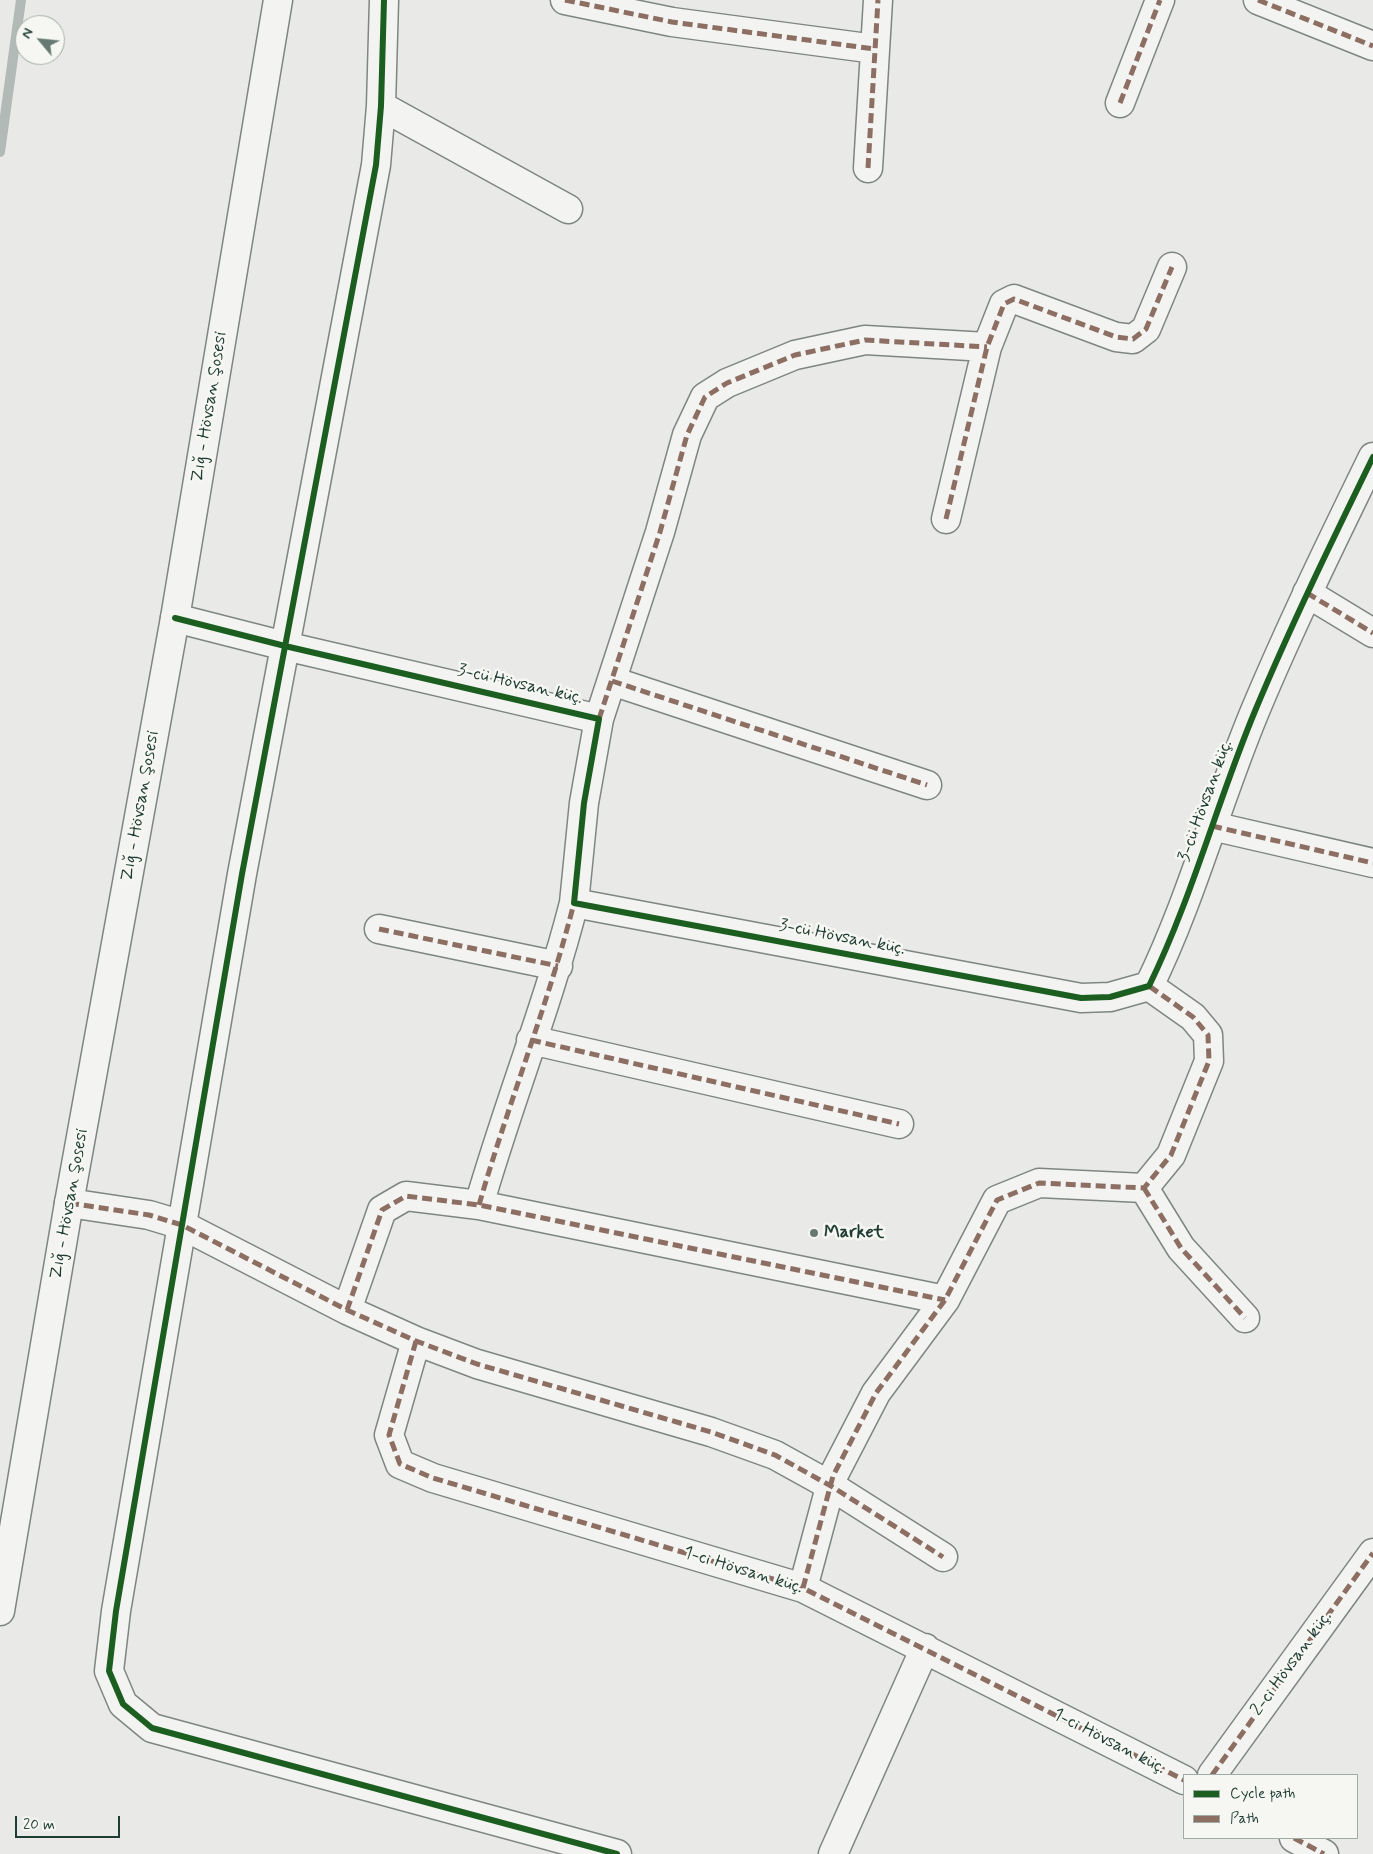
<!DOCTYPE html>
<html>
<head>
<meta charset="utf-8">
<style>
	body { margin:0 }
	#map { position:relative; width:1373px; height:1854px; overflow:hidden; background:#e9eae8; font-family:Mynerve,sans-serif }
	canvas { display:block }
	.legend { position:absolute; left:1183px; top:1774px; width:175px; height:65px; box-sizing:border-box; background:#f6f6f2; border:1px solid #a0aca6; margin:0; padding:6px 9px; list-style:none; font-size:15px; color:#1f3d34 }
	.legend li { display:flex; align-items:center; gap:10px; height:25px }
	.legend b { width:25px; border:1px solid #a0aca6 }
	.north { position:absolute; left:15px; top:15px; width:50px; height:50px; box-sizing:border-box; background:#f6f6f2; border:1px solid #a0aca6; border-radius:50%; rotate:298deg; font-size:14px; font-weight:700; line-height:20px; text-align:center; color:#1f3d34 }
	.north::after { content:''; display:block; margin:auto; width:18px; height:22px; background:#667a73; clip-path:polygon(50% 0,100% 100%,50% 72%,0 100%) }
	.scale { position:absolute; left:15px; top:1816px; width:105px; height:22px; box-sizing:border-box; border:2px solid #1f3d34; border-top:0; padding-left:6px; font-size:15px; line-height:18px; white-space:nowrap; color:#1f3d34; -webkit-text-stroke:4px #f6f6f2; paint-order:stroke }
</style>
</head>
<body>
<div id="map">
<canvas width="1373" height="1854"></canvas>
<ul class="legend">
<li><b style="height:6px;background:#1b5e20"></b>Cycle path</li>
<li><b style="height:6px;background:#8d6e63"></b>Path</li>
</ul>
<div class="north">N</div>
<div class="scale">20 m</div>
</div>
<script>
const context = document.querySelector('canvas').getContext('2d');
context.lineJoin = 'round';
function trace(path, color, width, dash) {
  context.strokeStyle = color;
  context.lineWidth = width;
  context.lineCap = dash ? 'butt' : 'round';
  context.setLineDash(dash || []);
  context.stroke(path);
}
function write(font, color, halo, rows, align = 'center') {
  context.font = font + ' Mynerve,sans-serif';
  context.lineWidth = 5;
  context.setLineDash([]);
  context.textBaseline = 'middle';
  context.strokeStyle = halo;
  context.fillStyle = color;
  for (const [text, x, y, turn = 0] of rows) {
    context.save();
    context.translate(x, y);
    context.rotate((+turn || 0) * Math.PI / 180);
    context.textAlign = isNaN(turn) ? turn : align;
    if (halo) context.strokeText(text, 0, 0);
    context.fillText(text, 0, 0);
    context.restore();
  }
}
trace(new Path2D(`
	M0,152L21,0`), '#b1bab6', 10);
const minor = new Path2D(`
	M384,0L381,106L376,165L242,874L116,1611L109,1671L123,1704L152,1728L617,1854
	M565,0L672,22L875,49
	M1258,0L1373,46
	M1120,103L1160,0
	M381,106L568,209
	M868,168L878,0
	M946,519L987,347L1004,304L1014,299L1116,337L1133,339L1146,329L1172,267
	M1307,593L1373,633
	M175,618L285,646L599,719L584,803L574,903L1081,998L1110,997L1149,986C1192,898 1217,802 1255,711C1291,625 1332,541 1373,457
	M612,681L927,785
	M599,719L660,532L687,435L705,397L727,383L795,355L865,340L987,347
	M1212,826L1373,863
	M379,929L558,966
	M531,1040L899,1124
	M1144,1188L1181,1248L1245,1318
	M69,1203L149,1215L182,1225L347,1310L416,1341L477,1364L711,1432L775,1455L831,1486L943,1557
	M479,1205C508,1104 548,1005 574,903
	M347,1310L382,1210L406,1196L479,1205L945,1300
	M416,1341L389,1435L400,1464L433,1478L803,1588L1184,1780
	M803,1588L833,1476L876,1393L945,1300L997,1200L1039,1183L1144,1188L1171,1155L1209,1061L1208,1035L1193,1017L1149,986
	M1212,1775L1373,1553
	M1294,1838L1324,1854
	M833,1854L925,1648`);
const major = new Path2D(`
	M0,1611L69,1203L175,618L278,0`);
trace(minor, '#7f8583', 31);
trace(major, '#7f8583', 31);
trace(minor, '#f3f3f1', 28);
trace(major, '#f3f3f1', 28);
trace(new Path2D(`
	M565,0L672,22L875,49
	M1258,0L1373,46
	M1120,103L1160,0
	M868,168L878,0
	M946,519L987,347L1004,304L1014,299L1116,337L1133,339L1146,329L1172,267
	M1307,593L1373,633
	M612,681L927,785
	M599,719L660,532L687,435L705,397L727,383L795,355L865,340L987,347
	M1212,826L1373,863
	M379,929L558,966
	M531,1040L899,1124
	M1144,1188L1181,1248L1245,1318
	M69,1203L149,1215L182,1225L347,1310L416,1341L477,1364L711,1432L775,1455L831,1486L943,1557
	M479,1205C508,1104 548,1005 574,903
	M347,1310L382,1210L406,1196L479,1205L945,1300
	M416,1341L389,1435L400,1464L433,1478L803,1588L1184,1780
	M803,1588L833,1476L876,1393L945,1300L997,1200L1039,1183L1144,1188L1171,1155L1209,1061L1208,1035L1193,1017L1149,986
	M1212,1775L1373,1553
	M1294,1838L1324,1854`), '#8d6e63', 5, [10, 5]);
trace(new Path2D(`
	M384,0L381,106L376,165L242,874L116,1611L109,1671L123,1704L152,1728L617,1854
	M175,618L285,646L599,719L584,803L574,903L1081,998L1110,997L1149,986C1192,898 1217,802 1255,711C1291,625 1332,541 1373,457`), '#1b5e20', 6);
for (const [x, y, r, color] of [
	[814,1233,5,"#667a73"]
]) {
  const dot = new Path2D();
  dot.arc(x, y, r, 0, 2 * Math.PI);
  context.fillStyle = color;
  context.fill(dot);
  trace(dot, '#f6f6f2', 2);
}
write('18px', '#1f3d34', '#f6f6f2', [
	["Zığ - Hövsan Şosesi",210,407,-81],
	["3-cü Hövsan küç.",520,685,13],
	["3-cü Hövsan küç.",1206,801,-70],
	["Zığ - Hövsan Şosesi",141,806,-80],
	["3-cü Hövsan küç.",842,938,11],
	["Zığ - Hövsan Şosesi",70,1204,-80],
	["1-ci Hövsan küç.",743,1571,17],
	["2-ci Hövsan küç.",1292,1664,-54],
	["1-ci Hövsan küç.",1109,1742,27]
]);
write('bold 18px', '#1f3d34', '#f6f6f2', [
	["Market",824,1233]
], 'left');
</script>
</body>
</html>
